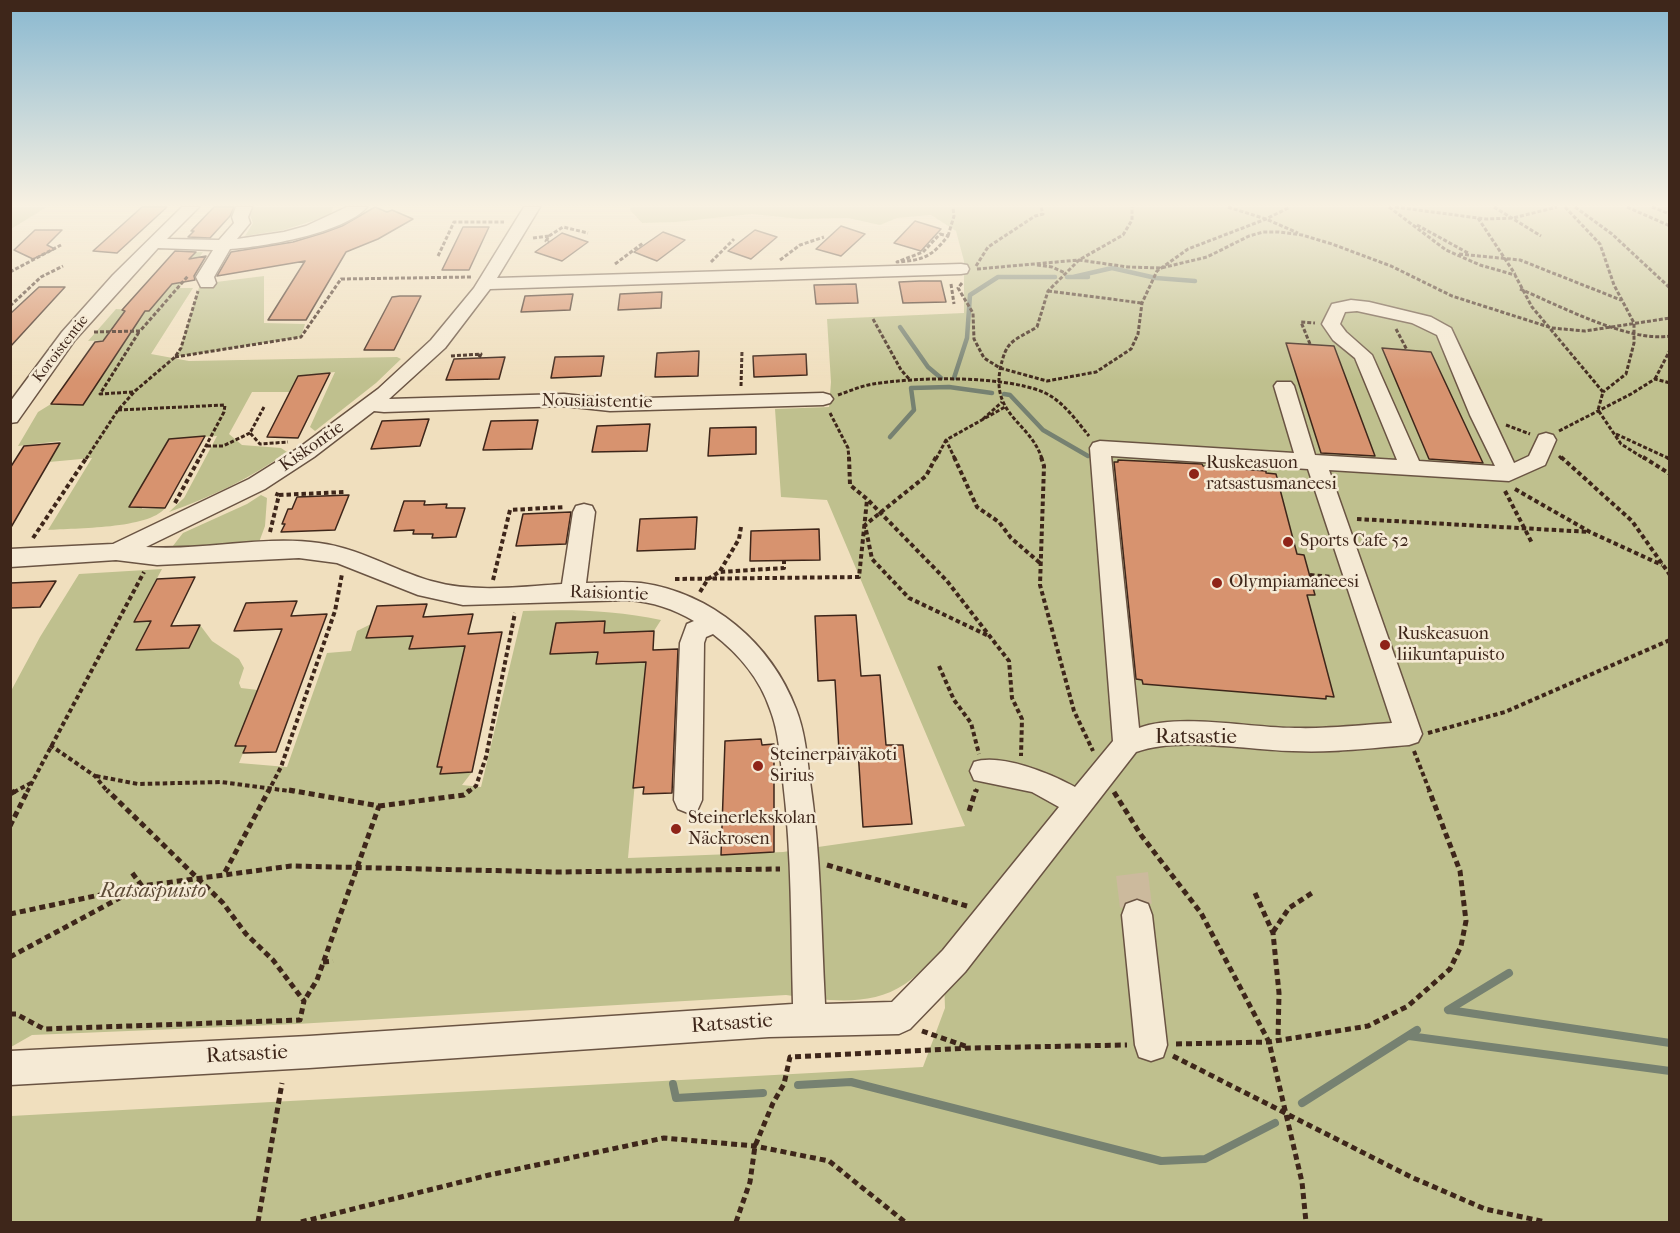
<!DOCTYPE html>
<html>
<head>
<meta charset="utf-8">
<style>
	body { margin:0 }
	#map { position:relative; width:1680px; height:1233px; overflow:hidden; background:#f0dfbe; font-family:"IM FELL French Canon",serif }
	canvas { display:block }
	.frame { position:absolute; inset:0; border:12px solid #3e261a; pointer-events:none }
</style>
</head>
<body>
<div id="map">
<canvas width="1680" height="1233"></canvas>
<div class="frame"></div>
</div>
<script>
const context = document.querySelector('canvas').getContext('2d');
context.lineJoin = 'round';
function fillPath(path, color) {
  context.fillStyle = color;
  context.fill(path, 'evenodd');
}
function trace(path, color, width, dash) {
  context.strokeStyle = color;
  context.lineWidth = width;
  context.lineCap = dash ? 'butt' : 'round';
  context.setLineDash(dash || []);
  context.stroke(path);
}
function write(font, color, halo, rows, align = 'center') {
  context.font = font + ' "IM FELL French Canon",serif';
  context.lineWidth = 5;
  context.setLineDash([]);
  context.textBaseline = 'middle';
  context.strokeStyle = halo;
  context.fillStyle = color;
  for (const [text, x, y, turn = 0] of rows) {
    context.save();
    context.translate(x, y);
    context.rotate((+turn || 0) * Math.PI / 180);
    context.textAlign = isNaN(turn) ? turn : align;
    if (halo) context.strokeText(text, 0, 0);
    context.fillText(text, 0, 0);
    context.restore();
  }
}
fillPath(new Path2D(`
	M11,207H47L11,229Z
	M251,207H333L331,215L284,230L245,236L253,223L248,210Z
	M632,207H1669V1222H11V1116L923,1067L945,1008L943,949C931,960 919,975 905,984C869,1008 827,1000 786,995L297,1024L32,1035L11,1047V691L40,637L79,574L162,569L134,621H153L136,649L189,648L200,625L212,641L239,659L244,668L239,683L241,688L258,690L236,746H246L239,763L287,767L327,653L351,651L357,631L371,624L367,638L413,636L410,649L465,646L437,766L442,767L441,774L472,772L462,785L481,787L523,611C570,609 615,610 661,620L654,631L604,633L605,621L556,623L551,653L598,652L597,664L646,662L628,858L783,852L965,826L827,500L781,497L775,409L829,407L831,382L827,319L964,313V261L956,231L931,215L897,218L880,225L848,218L800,219L752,214L676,222L642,223L630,210Z
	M203,252L179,288H193L151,354L189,361L397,357L401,359L376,383L315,431L310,427L335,372L298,376L290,392H252L229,434L242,445L281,448L287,452C251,478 211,497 169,512L184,498L217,436L169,439L130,507H142V509L165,508C149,529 75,528 48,530L92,458L49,462L61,441L18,446L38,412L51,404L83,405L127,339L88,341L116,309L149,311L191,261L176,253Z
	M264,276V323L305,324L301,337L175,357L181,347L200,284Z
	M261,495L267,498L265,526L258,545L169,551L183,533L247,504Z`), '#bfc08e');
trace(new Path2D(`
	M1067,277H1088
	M1073,277L1112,268L1156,278L1195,281
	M900,327L928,367L941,378
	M954,378L967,338L970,295L998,277H1055
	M1004,394L1010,395L1043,430L1088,456
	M890,437L914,410L911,388L949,387L992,393`), '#768171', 4.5);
trace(new Path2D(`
	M1448,1010L1509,973
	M1449,1010L1670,1043
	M1409,1036L1670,1071
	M673,1084L676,1098L763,1093
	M798,1085L851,1082L1161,1161L1205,1159L1275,1123
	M1302,1103L1417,1030`), '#768171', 8);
const building = new Path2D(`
	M142,207H167L117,253L93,251Z
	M214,207H234L230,216L210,238L188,237L194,231H191Z
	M375,207L387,212L392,210L413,219L378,239L346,252L306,320H268L305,261L217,276L231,252L293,242L323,233L342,226Z
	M915,221L941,229L921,251L894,243Z
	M841,226L865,234L841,256L816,249Z
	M463,227H489L469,270H442Z
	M35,230H62L47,245L55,249L33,259L14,250Z
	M755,230L777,237L751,259L728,251Z
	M663,232L685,240L657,261L634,252Z
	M562,233L588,242L562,261L535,252Z
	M175,251L196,252L189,259L206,256L194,276L195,280L172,284L149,311H145L83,405L51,404L95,342L103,341L125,311L122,310Z
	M920,281H941L946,302L903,303L899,282Z
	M856,284L858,303L816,304L814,285Z
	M39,287H65L10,347V314Z
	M662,292L661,308L618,310L620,294Z
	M573,294L570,310L521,312L525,296Z
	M400,296H421L394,350H364L392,297Z
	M1286,343L1334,346L1375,456L1321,453Z
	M1382,348L1431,352L1483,463L1429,459Z
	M699,351L698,376L655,377L657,353Z
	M806,354L807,375L754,377L753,356Z
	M604,356L601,376L551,378L555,357Z
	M505,357L499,379L446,380L454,359Z
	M330,373L298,438L267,437L298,376Z
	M429,419L420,446L371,449L382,421Z
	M538,420L532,449L483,450L491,421Z
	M650,424L647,451L592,452L597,426Z
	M756,427V454L708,456L710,428Z
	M205,436L165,508L129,507L169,439Z
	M60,443L49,462L10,529V468L24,446Z
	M1118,460L1202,464L1203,466L1266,471V473L1276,474L1297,554L1304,555L1315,595H1307L1334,697L1326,696V699L1143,684L1142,680L1136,679L1114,462H1118Z
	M349,495L335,530L281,532L285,524H282L288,509H292L297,497Z
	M404,501H425L424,505L447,504L446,508H465L456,537L432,538L433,534H413L414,530L394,531Z
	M571,512L566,544L516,546L523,514Z
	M697,517L695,549L637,551L640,519Z
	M819,529L820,560L750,561L751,531Z
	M195,577L171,626L200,625L189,648L136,650L151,621L134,622L157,579Z
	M56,581L40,607L10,608V583Z
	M297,601L291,616L327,614L276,752L243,753L246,746H235L282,629L234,631L246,603Z
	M427,604L423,617L473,614L468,634L502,632L472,772L440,774L442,767H437L465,646L409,649L413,636L366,638L377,606Z
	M856,615L861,676L880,675L886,745H903L912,824L863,827L858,750L839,751L835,680L818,681L815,616Z
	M605,621L604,633L654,631L653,650L678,649L672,793L643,794L644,787L633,788L646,662L596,664L598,652L550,654L556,623Z
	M761,739L762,745L774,744V852L721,855L725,741Z`);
fillPath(building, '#d7936f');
trace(building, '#3e261a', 1.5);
trace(new Path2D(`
	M1132,874L1137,915`), '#ccba9d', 32, [32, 16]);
const minor = new Path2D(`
	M182,207H199L167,239L219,240L234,223L232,217L236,207H252L248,217L250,223L237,239L284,232L306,226L347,207H367C345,233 263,247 230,249L214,277L216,283L213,287H201L196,277L213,250L158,248L75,340L17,422L10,423V402L62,332L113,275Z
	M524,207H540L497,278L961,264L967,265L969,269L967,273L961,274L490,289L445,348L389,399L564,394L610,399L823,393L830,395L833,399L830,403L823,405L610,411L564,406L384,412L374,411L314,457L265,489L146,547C204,551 262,535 319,543C359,548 393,570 431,581C473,593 519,587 562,584L573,512L576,506L584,504L592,506L595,512L586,583C604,583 622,581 641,583C712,593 771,643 796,709C805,732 807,757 810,781C821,855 821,929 825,1004L892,1002L943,950L1059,807L1032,792L974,780L970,771L974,762C1001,753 1051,774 1075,787L1113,741L1090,448L1093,443L1100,441L1294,453L1274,386L1277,382H1291L1294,386L1315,455L1397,460L1355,358L1333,340L1322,324L1332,304L1351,300L1369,302L1431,317L1451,328L1514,463L1529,456L1539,435L1546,433L1553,435L1556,440L1545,465L1509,481L1329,470L1422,734L1418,742L1409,745C1371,748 1331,753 1293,751C1248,750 1178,736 1136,752L965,972L910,1029L899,1034L769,1037L309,1068L10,1085V1051L309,1036L793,1004C791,930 792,855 783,781C780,757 779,732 770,709C760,679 738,653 713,634L706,637L704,643L702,800L698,809L688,813L678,809L674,800L680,643L687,624L694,621C674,609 652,602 629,600L463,605L418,595L337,563L299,558L157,565L116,560L10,567V549L113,544L249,479L300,447L378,389L431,340L474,288ZM1357,311L1412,323L1437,335L1470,415L1495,466L1419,461L1372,355L1346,332L1340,324L1345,312ZM1111,456L1308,469L1392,723C1360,725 1327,729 1295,728C1250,728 1179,713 1139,728Z
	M1137,900L1148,904L1152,915L1167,1045L1163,1057L1151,1061L1139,1057L1135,1045L1122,915L1126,904Z`);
trace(minor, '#6a5443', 3);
trace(new Path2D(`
	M1228,207L1266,219L1298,233
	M1389,207L1446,250L1480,265L1515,275L1532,307L1603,392L1598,410L1621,444L1645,459
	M1395,207L1486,219L1513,218L1557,207
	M1494,207L1541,236
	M1565,207L1600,244L1614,285L1634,323V343L1626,374L1603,392
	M1575,207L1612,234L1670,288
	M1627,207L1670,226
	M1652,207L1670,214
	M1478,218L1515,274
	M1417,225L1468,253
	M940,234L948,236C931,257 924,260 897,262L923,252Z
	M549,236L563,227L588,233
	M948,236L954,216L953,207
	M533,238L549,236L546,241L549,242
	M1459,254L1520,260L1621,300
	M438,256L454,222H504
	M780,260L800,245L824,237
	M711,262L734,239
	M615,264L643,243
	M1037,265L1052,267L1065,273
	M976,266L988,247L1035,216L1043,214L1041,207
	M977,269L1079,260L1128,267L1161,268L1207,257L1249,236L1263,232H1279L1302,235L1332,244L1391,266L1452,296L1552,328L1585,331L1670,318
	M10,272L61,245
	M962,283L958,288L973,313L974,339L984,358L1000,368L1047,381L1096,372L1131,349L1138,334L1142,303L1157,271L1188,249L1266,219L1290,207
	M951,284L954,304
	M1520,289C1558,305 1630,343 1670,336
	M1048,291L1142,303
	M10,306L41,277L63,266
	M873,319L901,370L911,381
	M1396,329L1407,350
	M94,332L140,331L188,276
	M1310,344L1301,322L1315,323
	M451,356L481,354L479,358
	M175,357L301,337L341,279L471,277
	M1655,379L1670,350
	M741,386L742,351
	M133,392L100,394L139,332
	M838,395C850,391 861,386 873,384C917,377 1002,375 1043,392C1062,400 1076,420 1089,436
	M264,407L250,433L260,444L288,442
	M118,410L225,405L224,412L199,459
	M830,413L848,448L849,459
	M983,419L1002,402
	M1506,425L1530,434
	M1559,431L1631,394L1655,379L1670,383
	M1616,434L1670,459
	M207,446H223L250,433
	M1559,456L1562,459
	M86,459L118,410L135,391L175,357L181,348L198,291
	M936,459L946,440
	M955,459L946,440L1005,407
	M1042,459C1031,423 992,416 1000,370C1006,340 1012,342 1037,327L1048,291L1079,260L1123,235L1132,220V207`), '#3e261a', 3, [4, 2]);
trace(new Path2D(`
	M849,457L850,485L867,499L947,581L1009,661L1012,698L1022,719L1021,756
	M936,457L926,476L865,525L872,559L909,598L991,637
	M954,457L977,507L999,522L1011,538L1040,563
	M1041,457L1044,466L1040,585L1074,711L1093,751
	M1561,457L1632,521L1670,575
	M1643,457L1670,474
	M1667,457L1670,459
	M1515,489L1590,532L1662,565
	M1505,491L1532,543
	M279,495L345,492
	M175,503L200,457
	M1357,519L1590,532
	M270,532L279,495L274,493
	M33,538L87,457
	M720,571L739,539L741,527
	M1310,575L1333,577
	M675,579L859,577L867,500
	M493,580L510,510L565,507
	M700,592L708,579L719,572L784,568V561
	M939,666L954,700L971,723L979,754
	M1428,733L1505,712L1670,640
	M50,745L95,776L108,792
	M1414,751L1430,792
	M96,776L138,784L221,782L297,792
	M14,792L31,783
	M27,792L144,572
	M268,792L281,767L335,611L342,574
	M468,792L476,786L486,757L515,613
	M976,792L977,789`), '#3e261a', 4, [4.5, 3]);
trace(new Path2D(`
	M289,790L379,806L317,980L304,1001
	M1114,792L1141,835L1201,913L1269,1042L1302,1182L1306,1222
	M10,794L17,790
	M379,806L464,795L470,790
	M969,811L976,790
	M10,826L28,790
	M827,865L967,906
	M225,872L269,790
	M1255,893L1273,933L1279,993L1278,1040
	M10,914L142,886L291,866L557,872L780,869
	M1273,932L1289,908L1312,893
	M10,957L142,886L130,870
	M323,962L333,961
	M10,1014H16L44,1029L300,1020L304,1001L273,960L246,934L223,903L107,790
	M922,1031L968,1047
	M1176,1044L1269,1042L1368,1026L1408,1006L1450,969L1461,946L1466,921L1460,871L1429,790
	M1173,1056L1411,1177L1485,1209L1546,1222
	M258,1222L282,1083
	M301,1222L489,1175L664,1138L755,1146L829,1161L905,1222
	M736,1222L750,1182L755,1146L773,1103L784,1084L790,1057L972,1048L1127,1045`), '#3e261a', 5, [6, 4]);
fillPath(minor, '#f5ead5');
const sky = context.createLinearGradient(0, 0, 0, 380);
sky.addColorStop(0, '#89b8d0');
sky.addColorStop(0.54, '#f8f1e2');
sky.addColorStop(1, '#f8f1e200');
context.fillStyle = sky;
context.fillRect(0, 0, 1680, 380);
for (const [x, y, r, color] of [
	[1194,474,6,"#8f2418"],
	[1288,542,6,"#8f2418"],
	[1217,583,6,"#8f2418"],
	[1385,645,6,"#8f2418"],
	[758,766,6,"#8f2418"],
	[676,829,6,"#8f2418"]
]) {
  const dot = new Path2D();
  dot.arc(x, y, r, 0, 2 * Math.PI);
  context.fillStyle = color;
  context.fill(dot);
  trace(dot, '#f5ead5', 2);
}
write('15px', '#3e261a', '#f5ead5', [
	["Koroistentie",61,349,-52]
]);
write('18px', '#3e261a', '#f5ead5', [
	["Nousiaistentie",597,402,1],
	["Kiskontie",312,447,-35],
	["Raisiontie",609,594,2]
]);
write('18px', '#3e261a', '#f5ead5', [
	["Ruskeasuon",1206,464],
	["ratsastusmaneesi",1206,485],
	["Sports Cafe 52",1300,542],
	["Olympiamaneesi",1229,583],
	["Ruskeasuon",1397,635],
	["liikuntapuisto",1397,656],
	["Steinerpäiväkoti",770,756],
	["Sirius",770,777],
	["Steinerlekskolan",688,819],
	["Näckrosen",688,840]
], 'left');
write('21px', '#3e261a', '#f5ead5', [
	["Ratsastie",1196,738],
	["Ratsastie",732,1024,-4],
	["Ratsastie",247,1055,-3]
]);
write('italic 21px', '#5e4c37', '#f5ead5', [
	["Ratsaspuisto",153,892]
]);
</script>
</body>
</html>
